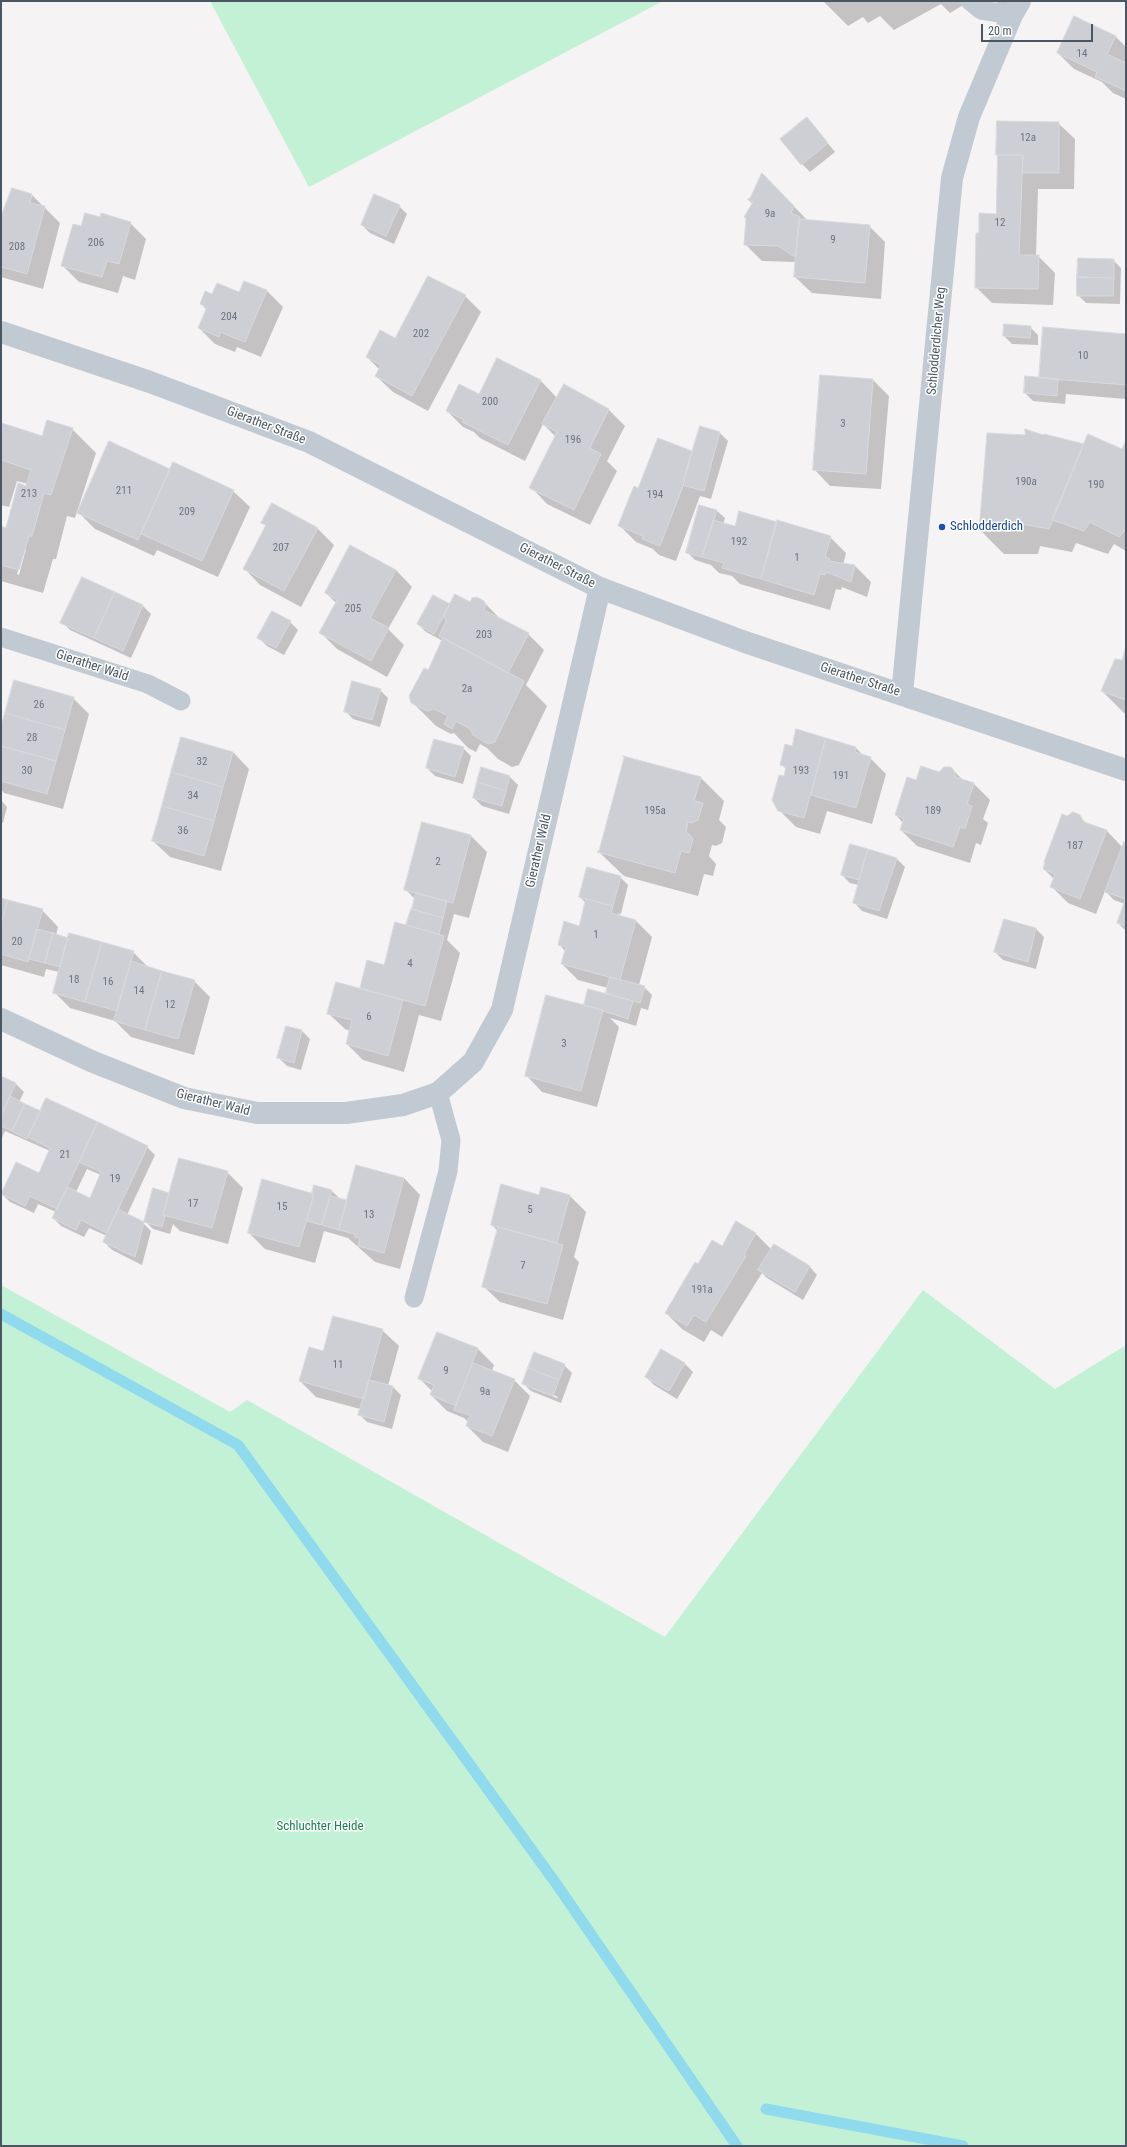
<!DOCTYPE html>
<html>
<head>
<meta charset="utf-8">
<style>
	body { margin:0 }
	#map { position:relative; width:1127px; height:2147px; overflow:hidden; background:#f5f3f3; font-family:"Roboto Condensed",sans-serif }
	canvas { display:block }
	.frame { position:absolute; inset:0; border:2px solid #4a5661; pointer-events:none }
	.scale { position:absolute; left:981px; top:24px; width:112px; height:18px; box-sizing:border-box; border:2px solid #4a5661; border-top:0; padding-left:5px; font-size:12px; line-height:14px; white-space:nowrap; color:#4a5661; -webkit-text-stroke:3px #fff; paint-order:stroke }
</style>
</head>
<body>
<div id="map">
<canvas width="1127" height="2147"></canvas>
<div class="frame"></div>
<div class="scale">20 m</div>
</div>
<script>
const context = document.querySelector('canvas').getContext('2d');
context.lineJoin = 'round';
function fillPath(path, color) {
  context.fillStyle = color;
  context.fill(path, 'evenodd');
}
function trace(path, color, width, dash) {
  context.strokeStyle = color;
  context.lineWidth = width;
  context.lineCap = dash ? 'butt' : 'round';
  context.setLineDash(dash || []);
  context.stroke(path);
}
function write(font, color, halo, rows, align = 'center') {
  context.font = font + ' "Roboto Condensed",sans-serif';
  context.lineWidth = 3;
  context.setLineDash([]);
  context.textBaseline = 'middle';
  context.strokeStyle = halo;
  context.fillStyle = color;
  for (const [text, x, y, turn = 0] of rows) {
    context.save();
    context.translate(x, y);
    context.rotate((+turn || 0) * Math.PI / 180);
    context.textAlign = isNaN(turn) ? turn : align;
    if (halo) context.strokeText(text, 0, 0);
    context.fillText(text, 0, 0);
    context.restore();
  }
}
fillPath(new Path2D(`
	M210,1H663L309,187Z
	M1,1285L230,1412L247,1400L665,1637L923,1290L1055,1389L1126,1345V2146H1Z`), '#c3f1d5');
fillPath(new Path2D(`
	M823,1H970L950,13L941,4L894,30L880,16L868,23L863,17L848,26Z
	M996,1H1012L1001,7Z
	M1115,36L1126,47V99L1113,93L1102,82L1074,69L1058,53Z
	M807,118L835,152L810,172L802,164Z
	M998,122L1058,123L1075,139L1074,189H1038L1036,256H1038L1055,273L1053,305L992,303L976,287L980,234L997,215Z
	M778,190L808,221L869,226L885,242L881,299L812,293L795,277V262L762,261L746,245L753,204L747,199Z
	M32,195L60,223L43,289L1,277V218L6,203Z
	M399,206L407,214L394,244L370,233L362,225Z
	M130,223L146,239L135,280L123,276L118,293L79,282L63,266L82,227Z
	M1113,260L1121,268L1120,304L1086,303L1078,295Z
	M245,282L267,291L283,307L261,357L237,347L235,352L215,344L199,328L207,310L201,304L213,295L239,294Z
	M465,296L481,312L428,411L393,392L376,376L380,370L367,357Z
	M1030,327L1038,335V345L1012,344L1004,336Z
	M1126,335V399L1066,394L1065,404L1033,401L1025,393L1040,379Z
	M497,359L541,381L557,398L564,386L609,410L625,426L607,461L617,471L590,525L547,504L531,487L556,437L543,424L525,461L480,438L474,432L463,427L447,411L479,395Z
	M873,380L889,396L881,489L830,486L814,469Z
	M700,427L720,433L728,441L711,499L700,496L676,561L659,555L653,549L636,542L620,526L639,489L693,453Z
	M72,429L96,453L75,518L67,516L56,559H53L43,593L1,581V527L7,529L28,484L17,481L9,507L1,505V430L43,437ZM24,549H26L19,575L17,574Z
	M1044,437L1122,451L1126,443V551L1114,544L1108,554L1076,543L1072,552L1040,546L1038,554H1004L980,530Z
	M171,470L233,491L250,507L218,577L157,550L154,556L95,529L78,512Z
	M272,504L318,529L334,545L301,607L260,585L244,568L267,526L263,522Z
	M700,506L717,511L725,518L723,524L736,528L830,537L846,553L843,565L855,566L871,582L867,597L842,587L841,590L836,589L830,610L740,584L732,576L719,573L711,565L695,560L687,552Z
	M396,570L412,587L388,629L404,645L387,677L337,649L321,633L336,603L326,593Z
	M484,602L501,620L528,634L544,650L526,685L547,706L519,765L512,767L498,759L487,748L480,744L476,752L468,748L454,733L451,734L436,726L412,702L443,641L426,632L418,624L449,604Z
	M143,606L151,614L131,658L70,630L62,622Z
	M290,622L298,630L284,655L267,646L259,638Z
	M1126,650V715L1102,691L1123,662Z
	M380,690L388,698L380,727L353,719L345,711Z
	M73,698L89,714L63,809L4,793L1,789V731Z
	M797,731L856,748L864,756L870,758L886,774L872,824L827,811L820,834L796,827L779,810L787,770L781,764L792,747Z
	M463,748L471,756L463,784L435,776L427,768Z
	M233,752L249,769L221,871L170,857L153,841Z
	M952,769L964,781L974,784L990,800L983,819L988,823L981,845L976,843L970,863L917,846L901,830L903,823L896,815L917,782Z
	M510,777L518,785L509,814L482,806L474,798Z
	M700,777L724,801L719,820L726,827L722,843L716,846L712,845L709,856L716,864L713,876L704,874L698,896L624,876L600,853Z
	M1,800L7,807L3,823L1,822Z
	M1079,816L1087,824L1107,831L1123,848L1126,844V931L1118,923L1125,904L1114,900L1105,891L1096,914L1068,903L1052,887L1054,879L1044,869L1067,817Z
	M471,836L487,852L469,918L454,914L447,940L460,953L441,1021L419,1015L404,1072L363,1060L347,1044L350,1031L345,1029L328,1013L360,989L368,962L384,966L407,927L415,899L405,889Z
	M850,845L897,859L905,867L887,919L862,911L854,902L859,885L850,883L842,875Z
	M620,877L628,885L621,914L618,913L622,917L636,921L652,937L639,985L644,987L652,995L648,1010L641,1008L636,1026L610,1018L619,1027L597,1107L542,1092L526,1075L584,1006L606,995L608,988L578,980L562,964L565,951L559,944L580,927L586,903L580,897Z
	M1,899L42,910L58,927L56,935L133,952L149,968L194,981L210,997L194,1055L131,1037L115,1021L70,1008L54,992L59,972L46,969L44,977L1,965Z
	M1004,921L1036,929L1044,937L1036,969L1003,960L995,952Z
	M287,1027L302,1031L310,1039L301,1070L287,1066L279,1058Z
	M1,1077L16,1084L24,1092L19,1102L41,1112L147,1147L155,1155L127,1215L143,1223L151,1231L142,1265L112,1250L104,1242L107,1236L89,1228L84,1237L61,1226L53,1218L56,1212L38,1204L34,1213L10,1202L2,1194L39,1175L50,1151L5,1131L1,1140ZM87,1169L101,1175L90,1199L76,1192Z
	M227,1172L243,1188L228,1244L180,1231L173,1224L170,1234L153,1229L145,1221L154,1189L170,1195Z
	M404,1178L420,1195L400,1269L375,1262L348,1238L324,1231L315,1263L265,1249L249,1233L316,1195L332,1191L340,1199L347,1201Z
	M542,1188L570,1196L586,1212L574,1257L579,1262L563,1320L500,1302L483,1286L498,1231L492,1225L540,1196Z
	M736,1223L756,1234L772,1250L774,1246L810,1267L817,1275L803,1300L767,1278L762,1273L722,1337L711,1330L704,1342L682,1329L666,1313L722,1247Z
	M382,1330L399,1346L388,1386L393,1387L401,1395L392,1429L367,1422L359,1414L360,1409L316,1397L300,1381L324,1352Z
	M478,1349L494,1365L492,1371L514,1380L530,1396L508,1452L483,1442L467,1426L468,1422L464,1418L447,1411L431,1395L432,1391L419,1378Z
	M661,1350L685,1364L693,1372L677,1399L654,1385L646,1377Z
	M564,1365L572,1373L561,1403L531,1391L523,1383ZM531,1386L558,1397L557,1398L531,1388Z`), '#0003');
trace(new Path2D(`
	M1,1314L238,1445L555,1882L737,2146
	M766,2109L963,2146`), '#90daee', 11);
const building = new Path2D(`
	M1074,16L1116,36L1107,54L1126,63V91L1095,77L1097,72L1057,53Z
	M807,117L828,143L801,165L780,139Z
	M997,121L1059,122V173H1022L1023,155H996Z
	M998,155H1023L1019,255H1039L1038,289L975,288L976,233H979V213L996,214Z
	M762,173L794,206L791,213L800,217L796,256H793L778,246L744,245L746,218L744,217L753,202L748,199L750,198Z
	M12,188L32,194L30,203L45,206L27,274L1,267V217Z
	M374,194L400,205L386,236L361,225Z
	M85,213L100,217L101,213L131,222L119,264L107,261L102,277L61,266L73,224L81,226Z
	M799,219L870,225L865,283L794,277Z
	M1078,258L1114,259V278L1077,277Z
	M428,276L466,295L412,396L375,376L381,365L366,357L380,330L395,338Z
	M1077,277L1114,278L1113,296H1077Z
	M244,281L267,290L245,342L220,332L219,337L198,328L207,307L200,304L205,291L212,294L217,283L239,292Z
	M1004,324L1031,326L1030,338L1003,336Z
	M1043,327L1126,334V385L1039,378Z
	M497,358L541,380L508,445L462,422L464,420L446,411L459,384L479,394Z
	M820,375L873,379L866,474L813,470Z
	M1025,376L1058,379L1057,396L1024,393Z
	M564,384L609,409L590,448L601,454L574,510L529,488L557,432L542,424Z
	M47,420L73,428L51,495L44,493L32,536H29L19,570L1,565V526L6,528L18,483L26,486L31,470L1,460V426L2,423L42,436Z
	M700,426L720,432L704,491L682,485Z
	M1025,429L1043,435L1044,434L1084,444L1049,529L1016,523L1014,531H979L987,433L1025,435Z
	M1088,434L1122,449L1126,441V529L1119,537L1090,522L1084,531L1052,520Z
	M658,438L692,451L683,486L660,546L642,539L643,536L618,526L634,486L638,488Z
	M109,441L170,469L138,540L77,513Z
	M173,462L234,490L202,561L141,534Z
	M272,503L318,528L284,591L243,569L266,525L261,523Z
	M699,505L717,510L702,557L686,553Z
	M739,511L777,522L761,579L722,568L724,563L702,557L713,520L735,526Z
	M777,520L831,536L825,557L830,559L829,561L855,565L851,582L826,572L825,575L820,574L814,595L761,579Z
	M350,545L396,570L370,618L389,628L371,661L319,633L337,600L325,593Z
	M82,577L115,592L94,638L60,623Z
	M115,592L143,605L123,651L94,638Z
	M455,594L470,602L472,598L477,597L484,601L486,605L484,610L529,633L508,673L439,636L446,621L444,615Z
	M433,595L450,604L434,634L417,624Z
	M272,611L291,621L276,648L257,638Z
	M443,638L524,681L495,742L488,744L473,735L470,729L456,721L452,729L444,724L448,716L434,709L427,711L411,703L409,696L424,668L428,670Z
	M1126,646V700L1101,691L1115,659L1122,660Z
	M14,680L74,697L65,730L5,713Z
	M352,681L381,689L372,720L344,712Z
	M5,713L65,730L56,761L1,746V727Z
	M796,729L826,738L804,818L778,811L772,800L779,775L784,776L786,767L780,765L785,744L792,746Z
	M181,737L233,752L223,787L171,772Z
	M826,738L856,747L855,752L871,757L856,808L811,795Z
	M434,739L464,747L455,777L426,768Z
	M1,746L56,761L47,794L1,781Z
	M623,756L701,777L694,801L703,803L698,820L692,823L688,822L686,833L689,834L693,839L689,853L681,851L675,873L597,852L599,851L624,758Z
	M921,766L939,772L944,767H951L955,772V777L974,783L967,804L972,806L965,829L960,827L953,847L900,830L904,818L895,815L907,777L916,780Z
	M481,767L510,776L506,791L477,782Z
	M171,772L223,787L214,821L162,806Z
	M477,782L506,791L502,806L473,798Z
	M162,806L214,821L204,856L152,841Z
	M1073,812L1080,815L1084,822L1107,830L1080,899L1050,887L1055,874L1043,869L1045,863L1044,862L1062,814L1067,816Z
	M422,822L471,835L453,903L404,890Z
	M1124,842L1126,843V899L1105,892Z
	M850,844L868,849L859,880L841,875Z
	M868,849L897,858L879,911L853,903Z
	M587,867L621,876L613,906L579,897Z
	M416,893L447,901L443,918L412,909Z
	M1,898L8,900L1,924Z
	M1126,898V926L1117,923Z
	M586,899L613,906L611,913L636,920L620,980L561,964L566,947L558,945L564,921L579,926Z
	M8,900L43,909L28,962L1,954V924Z
	M411,909L443,918L439,934L406,925Z
	M1004,919L1036,928L1028,962L994,952Z
	M395,922L444,936L425,1006L360,988L367,960L384,965Z
	M37,929L53,933L45,963L29,959Z
	M53,933L68,938L60,967L45,963Z
	M69,933L102,942L85,1002L53,993Z
	M102,942L134,951L117,1011L85,1002Z
	M131,961L162,971L145,1030L114,1021Z
	M162,971L195,980L178,1039L145,1030Z
	M610,977L645,986L640,1003L606,993Z
	M336,982L403,1000L388,1056L346,1044L352,1020L327,1014Z
	M588,989L633,1001L628,1019L584,1005Z
	M546,995L603,1010L581,1091L525,1076Z
	M286,1026L302,1030L294,1063L277,1058Z
	M1,1076L16,1083L1,1116Z
	M10,1096L25,1104L12,1131L1,1126V1116Z
	M46,1098L98,1122L57,1209L30,1196L25,1206L1,1194L16,1162L39,1173L50,1148L28,1137Z
	M25,1104L41,1111L27,1139L12,1131Z
	M98,1122L148,1146L107,1233L81,1220L76,1230L52,1218L67,1187L90,1198L101,1172L79,1162Z
	M179,1158L228,1171L212,1228L163,1215Z
	M356,1165L404,1178L384,1253L358,1246L360,1238L354,1237L355,1234L339,1230Z
	M262,1179L314,1194L299,1247L248,1233Z
	M501,1184L539,1195L541,1187L570,1195L557,1243L491,1225Z
	M314,1185L332,1190L322,1225L306,1221L314,1194L312,1193Z
	M153,1188L169,1193L163,1215L165,1216L162,1227L144,1222Z
	M330,1196L347,1200L339,1230L322,1225Z
	M118,1209L144,1222L135,1257L103,1242Z
	M736,1221L756,1233L744,1255L746,1256L706,1322L694,1315L687,1326L665,1313L695,1262L698,1264L712,1240L722,1246Z
	M498,1227L563,1245L547,1304L482,1287Z
	M774,1244L810,1266L795,1292L758,1270Z
	M333,1316L383,1329L364,1399L299,1381L309,1347L323,1351Z
	M437,1332L478,1348L456,1406L430,1395L434,1385L418,1379Z
	M661,1349L685,1363L669,1391L645,1377Z
	M534,1352L565,1364L559,1380L528,1368Z
	M473,1363L515,1379L492,1436L466,1426L470,1415L454,1410Z
	M528,1368L559,1380L553,1396L522,1384Z
	M369,1380L393,1386L384,1422L358,1415Z`);
fillPath(building, '#cdcfd5');
trace(building, '#d7d9de', 1);
trace(new Path2D(`
	M970,1L981,10L1012,15
	M1,637L148,684L181,701
	M414,1298L448,1171L451,1140L438,1093`), '#c1cad2', 19);
trace(new Path2D(`
	M902,694L952,178L969,117L1012,15L1020,1
	M1,1019L91,1061L184,1098L257,1113H346L403,1105L438,1093L473,1062L502,1010L600,588`), '#c1cad2', 22);
trace(new Path2D(`
	M1,332L150,382L309,442L600,588L745,642L1126,770`), '#c1cad2', 22);
for (const [x, y, r, color] of [
	[942,527,4,"#1a4fb4"]
]) {
  const dot = new Path2D();
  dot.arc(x, y, r, 0, 2 * Math.PI);
  context.fillStyle = color;
  context.fill(dot);
  trace(dot, '#fff', 1.5);
}
write('11px', '#6b747e', null, [
	["14",1082,54],
	["12a",1028,138],
	["9a",770,214],
	["12",1000,223],
	["9",833,240],
	["206",96,243],
	["208",17,247],
	["204",229,317],
	["202",421,334],
	["10",1083,356],
	["200",490,402],
	["3",843,424],
	["196",573,440],
	["190a",1026,482],
	["190",1096,485],
	["211",124,491],
	["213",29,494],
	["194",655,495],
	["209",187,512],
	["192",739,542],
	["207",281,548],
	["1",797,558],
	["205",353,609],
	["203",484,635],
	["2a",467,689],
	["26",39,705],
	["28",32,738],
	["32",202,762],
	["30",27,771],
	["193",801,771],
	["191",841,776],
	["34",193,796],
	["195a",655,811],
	["189",933,811],
	["36",183,831],
	["187",1075,846],
	["2",438,862],
	["1",596,935],
	["20",17,942],
	["4",410,964],
	["18",74,980],
	["16",108,982],
	["14",139,991],
	["12",170,1005],
	["6",369,1017],
	["3",564,1044],
	["21",65,1155],
	["19",115,1179],
	["17",193,1204],
	["15",282,1207],
	["5",530,1210],
	["13",369,1215],
	["7",523,1266],
	["191a",702,1290],
	["11",338,1365],
	["9",446,1371],
	["9a",485,1392]
]);
write('13px', '#4a5661', '#fff', [
	["Schlodderdicher Weg",937,341,-85],
	["Gierather Straße",266,426,21],
	["Gierather Straße",557,566,27],
	["Gierather Wald",92,666,18],
	["Gierather Straße",860,680,18],
	["Gierather Wald",539,851,-77],
	["Gierather Wald",213,1103,14]
]);
write('13px', '#164399', '#fff', [
	["Schlodderdich",950,527]
], 'left');
write('13px', '#17864f', '#fff', [
	["Schluchter Heide",320,1827]
]);
</script>
</body>
</html>
